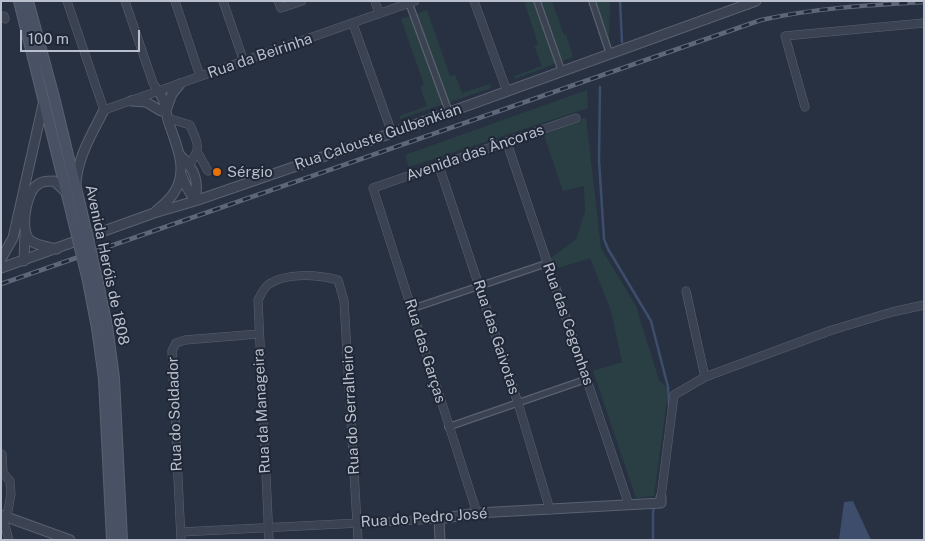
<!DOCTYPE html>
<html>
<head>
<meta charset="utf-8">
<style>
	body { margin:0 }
	#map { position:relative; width:925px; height:541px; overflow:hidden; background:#273142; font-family:"Public Sans",sans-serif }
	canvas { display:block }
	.frame { position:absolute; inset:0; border:2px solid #b9bfcc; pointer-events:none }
	.scale { position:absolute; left:20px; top:30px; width:120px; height:22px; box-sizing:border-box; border:2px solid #b9bfcc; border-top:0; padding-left:6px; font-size:15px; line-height:18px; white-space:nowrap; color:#b9bfcc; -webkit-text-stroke:4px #202837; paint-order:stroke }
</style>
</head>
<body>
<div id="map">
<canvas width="925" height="541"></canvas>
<div class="frame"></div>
<div class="scale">100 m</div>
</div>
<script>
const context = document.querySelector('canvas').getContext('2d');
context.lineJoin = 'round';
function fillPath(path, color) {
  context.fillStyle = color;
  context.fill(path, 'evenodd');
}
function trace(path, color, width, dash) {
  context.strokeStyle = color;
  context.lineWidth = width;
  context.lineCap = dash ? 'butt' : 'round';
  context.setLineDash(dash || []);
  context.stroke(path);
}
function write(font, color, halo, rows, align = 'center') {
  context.font = font + ' "Public Sans",sans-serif';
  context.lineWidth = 4;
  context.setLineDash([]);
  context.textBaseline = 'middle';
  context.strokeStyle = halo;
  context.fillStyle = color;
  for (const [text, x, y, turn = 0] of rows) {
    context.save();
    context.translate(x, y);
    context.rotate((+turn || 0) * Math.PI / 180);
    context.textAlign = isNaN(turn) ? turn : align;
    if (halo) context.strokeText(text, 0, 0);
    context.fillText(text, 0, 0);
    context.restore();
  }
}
fillPath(new Path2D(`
	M524,1H552L564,35H566L573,57L515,79L514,76L542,66L534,46L538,44Z
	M596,1H610L609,40Z
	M427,10L450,76L455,75L462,93L490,84L491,88L400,119L399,116L427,106L420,87L424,85L401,19Z
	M587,90L588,108L409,167L405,155Z
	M586,117L601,248L636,306L659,380L667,388V400L654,496L636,498L593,371L622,362L611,311L590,258L559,268L550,259L576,239L585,212L584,186L563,191L544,135Z`), '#293f43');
fillPath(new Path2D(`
	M853,501L871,540H839L844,502Z`), '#3d4d6b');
trace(new Path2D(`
	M620,1L622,42
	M600,87L599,160L604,239L608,249L651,321L668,387L669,406
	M653,540V512L655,505`), '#3d4d6b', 2.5);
const pedestrian = new Path2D(`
	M537,1L562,72
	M592,1L610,55
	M409,3L449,112
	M411,309L548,263
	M448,427L587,379`);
const minor = new Path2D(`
	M67,1L104,110L415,1
	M125,1L153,83L158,91
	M175,1L200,76
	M223,1L244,62
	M278,1L281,8L302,1
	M375,1L379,14
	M474,1L507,91
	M1,17L4,16L5,19
	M353,24L392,133
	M805,107L785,36L924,23
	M167,118L190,125C198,144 202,147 189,165
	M507,143L629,505
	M198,153L208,171
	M439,166L518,403L550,510
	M686,291L705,377
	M2,454L3,473L10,481L11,494L7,516
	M661,497L674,395L705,377L832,330L892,312L924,305
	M477,513L373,188L576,118
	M2,515L9,540
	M181,532L439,519
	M181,540L172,351L176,343L185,340L258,334
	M269,540L258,300C261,295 264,287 269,284C287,272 319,275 338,280L344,301L358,540`);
const tertiary = new Path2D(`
	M131,101L146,102L161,111
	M167,108L172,94L180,84
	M181,156C195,169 199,182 195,201
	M181,174L186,186L195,201
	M76,183C78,156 92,134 104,110
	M156,211C163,205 171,199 175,191C189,168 175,143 168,120C165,109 166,101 158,91
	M57,249C49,247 38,246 31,241C19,233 26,194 36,186C41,181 47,181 54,181L68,194
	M1,259L13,238L44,100
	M24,261L25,233
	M1,268L154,213L195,201L392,133L756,1
	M1,515L70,540
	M440,540L439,519L477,513L661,503V497`);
const secondary = new Path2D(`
	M19,1L72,215
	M28,1L54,97L82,213
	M97,278L107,326L114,378L122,540
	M88,281L97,328L104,379L112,540`);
trace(pedestrian, '#5a616f', 8);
trace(minor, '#5a616f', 9);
trace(tertiary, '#5a616f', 11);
trace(secondary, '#5a616f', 12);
trace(pedestrian, '#3b4352', 5.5);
trace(minor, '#3b4352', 8);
trace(tertiary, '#3b4352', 9);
trace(secondary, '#495265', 10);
const rail = new Path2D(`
	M1,284L761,20C815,8 869,5 924,2`);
trace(rail, '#5e6779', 4.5);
trace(rail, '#202837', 2.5, [8]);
const secondaryBridge = new Path2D(`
	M82,213L97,278
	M72,215L88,281`);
trace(secondaryBridge, '#5a616f', 12, []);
trace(secondaryBridge, '#495265', 10);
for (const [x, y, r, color] of [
	[217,172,5,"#e8710a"]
]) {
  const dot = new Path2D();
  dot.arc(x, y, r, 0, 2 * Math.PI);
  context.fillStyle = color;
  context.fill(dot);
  trace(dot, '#202837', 2);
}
write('15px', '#b9bfcc', '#202837', [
	["Rua da Beirinha",260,56,-19],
	["Rua Calouste Gulbenkian",378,137,-19],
	["Avenida das Âncoras",475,153,-19],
	["Avenida Heróis de 1808",107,265,78],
	["Rua das Cegonhas",568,324,71],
	["Rua das Gaivotas",496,337,72],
	["Rua das Garças",425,351,73],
	["Rua do Serralheiro",351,410,-93],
	["Rua da Manageira",262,411,-93],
	["Rua do Soldador",175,414,-92],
	["Rua do Pedro José",424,518,-4]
]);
write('15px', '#b9bfcc', '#202837', [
	["Sérgio",227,172]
], 'left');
</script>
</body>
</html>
